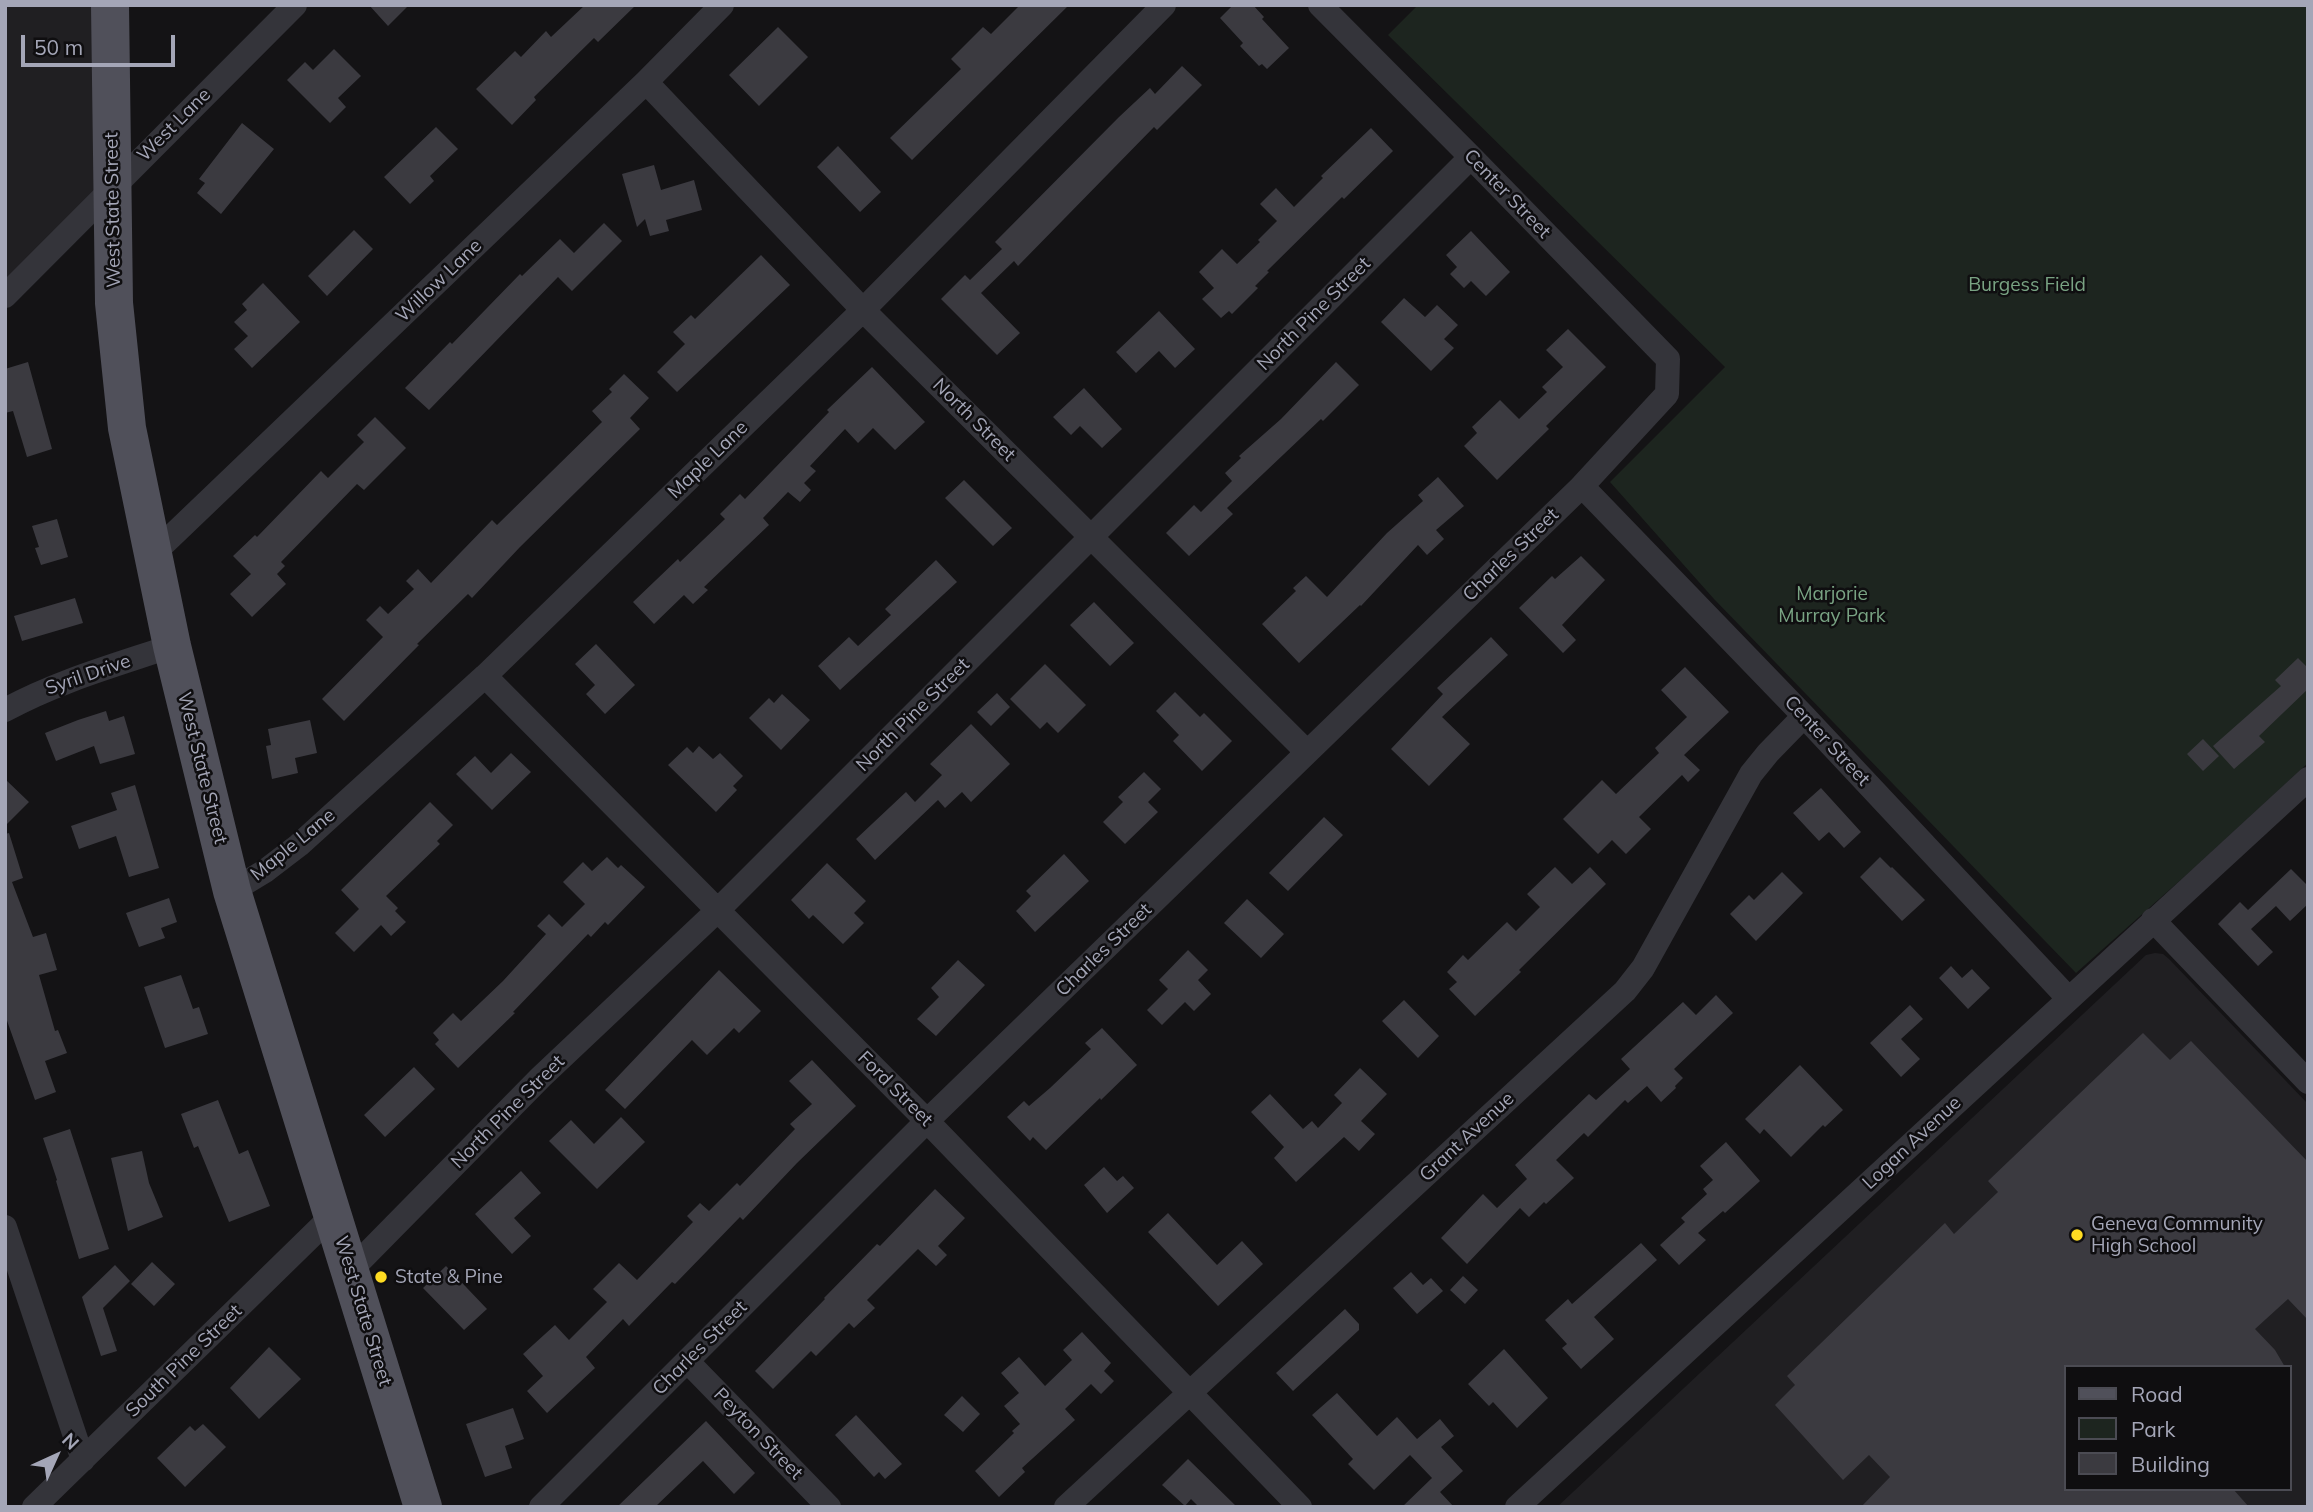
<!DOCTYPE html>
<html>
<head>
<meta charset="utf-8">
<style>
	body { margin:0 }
	#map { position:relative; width:2313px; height:1512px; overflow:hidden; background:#141315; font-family:Mulish,sans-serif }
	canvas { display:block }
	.frame { position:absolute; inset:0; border:7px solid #a4a6b7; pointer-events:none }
	.legend { position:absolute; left:2064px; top:1365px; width:228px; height:126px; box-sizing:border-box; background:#0f0e10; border:2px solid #4b4b53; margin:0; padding:9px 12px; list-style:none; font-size:21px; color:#a4a6b7 }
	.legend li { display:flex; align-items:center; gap:14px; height:35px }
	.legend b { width:35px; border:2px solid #4b4b53 }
	.north { position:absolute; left:21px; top:1421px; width:70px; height:70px; -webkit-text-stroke:5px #0f0e10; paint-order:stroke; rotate:45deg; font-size:19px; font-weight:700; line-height:28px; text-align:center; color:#a4a6b7 }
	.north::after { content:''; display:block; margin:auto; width:24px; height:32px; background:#a4a6b7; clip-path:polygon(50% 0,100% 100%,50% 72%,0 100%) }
	.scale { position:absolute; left:21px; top:35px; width:154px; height:32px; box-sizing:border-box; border:4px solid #a4a6b7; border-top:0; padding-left:9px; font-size:21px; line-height:24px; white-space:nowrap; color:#a4a6b7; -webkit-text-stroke:5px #0f0e10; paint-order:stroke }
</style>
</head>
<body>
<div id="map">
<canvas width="2313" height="1512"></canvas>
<div class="frame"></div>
<ul class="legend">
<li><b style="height:9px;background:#50505a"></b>Road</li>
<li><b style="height:19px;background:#1d251f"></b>Park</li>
<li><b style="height:19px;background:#3b3a40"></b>Building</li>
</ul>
<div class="north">N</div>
<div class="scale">50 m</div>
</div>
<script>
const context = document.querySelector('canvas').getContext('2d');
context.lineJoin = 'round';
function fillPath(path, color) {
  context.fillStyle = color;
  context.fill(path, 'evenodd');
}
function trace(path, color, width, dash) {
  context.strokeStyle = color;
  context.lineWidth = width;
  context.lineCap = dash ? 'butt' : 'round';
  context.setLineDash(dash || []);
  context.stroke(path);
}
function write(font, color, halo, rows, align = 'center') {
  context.font = font + ' Mulish,sans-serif';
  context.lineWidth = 5;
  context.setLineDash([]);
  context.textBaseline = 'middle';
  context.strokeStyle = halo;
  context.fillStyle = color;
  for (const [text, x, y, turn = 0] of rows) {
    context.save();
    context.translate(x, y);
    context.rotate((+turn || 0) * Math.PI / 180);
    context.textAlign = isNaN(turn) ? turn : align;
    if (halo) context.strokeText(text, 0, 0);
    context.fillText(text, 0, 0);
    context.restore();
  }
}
fillPath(new Path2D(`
	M5,5H102L105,184L5,284Z
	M2155,953L2163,954L2169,959L2308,1104V1507H1557L2146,955ZM2066,1367H2290V1489H2066Z`), '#201f22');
fillPath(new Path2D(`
	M1418,5H2308V763L2194,868L2076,973L1714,599L1610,482L1725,367L1388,35Z`), '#1d251f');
fillPath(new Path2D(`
	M369,5H409L388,26Z
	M585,5H636L598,42L594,38L534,97L536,100L512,125L476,89L515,51L521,57L546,31L551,37Z
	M1020,5H1069L912,160L890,138L961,69L951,59L983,27L991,34Z
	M1233,5H1253L1264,17L1262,19L1289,48L1267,69L1262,64L1259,66L1240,46L1243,43L1220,18Z
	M778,27L808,57L759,106L729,75Z
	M334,49L361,76L338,98L346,107L330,123L287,80L305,62L313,70Z
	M1182,66L1202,85L1157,130L1154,127L1018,266L1014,261L981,293L1020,333L997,355L941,299L965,275L970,280L1002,249L995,242L1119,117L1150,88L1155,94Z
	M242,123L274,149L221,214L197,193L205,183L199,179Z
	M436,127L458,149L430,176L434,181L410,204L384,177Z
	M1371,128L1393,151L1344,199L1342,197L1267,271L1269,272L1255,286L1258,288L1232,314L1229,311L1221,318L1202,299L1214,288L1199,272L1222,249L1237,264L1260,242L1258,240L1277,221L1260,204L1276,188L1294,207L1323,178L1321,176Z
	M838,146L881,192L860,212L817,167Z
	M654,165L661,190L694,180L702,210L666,220L669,231L650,236L645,219L637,227L622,174Z
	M604,223L622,241L572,291L558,277L429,410L405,388L450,342L452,344L520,274L522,276L560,239L574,253Z
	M354,230L373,249L327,296L308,276Z
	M1471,231L1510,272L1486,296L1471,281L1464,288L1450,274L1457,267L1446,255Z
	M761,255L790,285L677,392L657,372L685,344L673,332L691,315L695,319Z
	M263,283L300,322L252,368L234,349L248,336L234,322L247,310L242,304Z
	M1404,298L1425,317L1437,305L1458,325L1444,339L1454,348L1431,371L1381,322Z
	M1159,311L1195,349L1175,368L1159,351L1136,373L1116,352Z
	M1568,329L1606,367L1546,426L1549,429L1497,480L1464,446L1477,433L1472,427L1500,400L1519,419L1547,392L1542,387L1563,367L1546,350Z
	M28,362L52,449L27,457L13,411L5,413V369Z
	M1336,362L1359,385L1323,421L1321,419L1227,508L1233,514L1189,556L1166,533L1194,505L1201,512L1232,481L1225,473L1241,458L1239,456L1281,419Z
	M872,367L925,422L895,450L873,428L858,443L845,429L810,466L816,471L804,483L811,490L800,502L788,492L763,518L769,525L704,587L708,590L693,604L684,595L654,624L633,602L678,559L680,562L725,519L720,514L740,494L745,499L829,412L827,410Z
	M624,374L649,398L630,418L640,429L520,547L472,598L468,594L417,644L419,645L344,721L322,699L383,637L366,620L380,606L388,614L414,589L406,581L418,569L431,583L492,520L497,525L602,422L592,411L612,392L609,389Z
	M1084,388L1122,429L1102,448L1080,426L1071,435L1053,417Z
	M375,417L406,448L364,490L357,484L281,562L285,566L277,574L286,584L252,617L230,594L251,574L233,556L255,535L257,537L321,471L328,478L364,442L357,435Z
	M1438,477L1464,506L1436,530L1444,539L1427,555L1418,545L1361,606L1360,605L1299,663L1262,624L1296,591L1293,588L1306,576L1327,597L1387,533L1423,501L1418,495Z
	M964,480L1012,528L993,546L945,498Z
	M57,519L68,557L41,565L35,548L39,547L32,526Z
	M1581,556L1605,580L1562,625L1576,640L1563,653L1519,608L1552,576L1555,579Z
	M936,560L957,582L840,690L818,666L849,637L858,646L891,615L885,609Z
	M75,598L83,623L22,641L14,616Z
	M1094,602L1134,643L1110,666L1070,625Z
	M1491,637L1508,655L1442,717L1470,744L1429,786L1391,749L1443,694L1437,688Z
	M596,644L635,685L605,714L586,694L595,685L575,664Z
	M2298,658L2308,668V689L2259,736L2265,742L2234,769L2213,746L2281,686L2275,680Z
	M1045,664L1086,705L1058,733L1047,722L1040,729L1010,699Z
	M1685,667L1729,712L1684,755L1700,770L1688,782L1682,775L1639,817L1651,829L1626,854L1612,840L1598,854L1563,819L1602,780L1616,794L1659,753L1655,748L1687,717L1661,690Z
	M1175,692L1200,717L1204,713L1232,741L1202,771L1173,741L1179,735L1156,711Z
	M997,693L1010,707L991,726L977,712Z
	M782,694L810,720L781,750L749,718L769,698L774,703Z
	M106,711L109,721L124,716L135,754L100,764L94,746L56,761L45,733L78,720Z
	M310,720L317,753L295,758L298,773L272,779L266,746L271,745L268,729Z
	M971,724L1010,764L971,802L962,792L945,808L938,800L875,860L856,839L906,792L915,802L942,775L930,764Z
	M2203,739L2219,756L2203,771L2187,754Z
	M699,746L713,759L720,753L743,776L733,786L737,790L716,812L668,765L687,747L693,753Z
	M511,753L531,772L492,810L456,774L475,756L491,773Z
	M1144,772L1161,789L1148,802L1158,812L1125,844L1103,822L1123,802L1118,797Z
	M5,779L29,802L5,826Z
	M135,785L159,868L129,877L116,836L79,849L71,826L117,810L111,793Z
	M1821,788L1861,832L1844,848L1829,832L1819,841L1793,813Z
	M430,802L453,825L437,841L440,844L386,896L398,908L395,911L406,922L391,936L381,925L354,952L335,933L359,909L341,890Z
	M1324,817L1343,835L1288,891L1269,873Z
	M9,833L23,878L12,882L33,937L46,933L57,970L39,975L55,1031L58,1030L67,1053L45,1061L56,1092L35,1100L5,1015V834Z
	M1064,854L1089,881L1035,932L1016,911L1031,896L1026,891Z
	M607,857L618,868L621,865L645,887L608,925L605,922L591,937L588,934L513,1012L515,1013L458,1068L435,1044L439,1040L433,1033L453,1013L461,1021L503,981L546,934L537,926L549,914L562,927L585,904L563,882L583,862L592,871Z
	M1880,857L1891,868L1892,867L1925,900L1902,921L1860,877Z
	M827,863L866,901L854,913L864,923L843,944L813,915L809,919L791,900Z
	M1555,867L1572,884L1590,867L1606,884L1519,970L1521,972L1475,1016L1449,989L1457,982L1447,972L1463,955L1468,960L1507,922L1516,931L1540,907L1527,894Z
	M2291,869L2308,886V904L2290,921L2276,906L2251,929L2273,952L2258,966L2218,924L2240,902L2248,910Z
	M1782,872L1803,893L1756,941L1730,914L1749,895L1754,900Z
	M169,898L177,922L161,928L165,938L139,947L126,913Z
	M1247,899L1284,934L1261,958L1224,923Z
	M1188,950L1208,970L1198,980L1211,994L1194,1011L1185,1002L1162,1025L1147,1010L1168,989L1159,980Z
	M958,960L985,985L936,1036L917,1019L939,997L931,988Z
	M1951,966L1962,978L1972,969L1990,988L1968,1009L1939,978Z
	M719,970L761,1011L739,1033L734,1028L707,1055L692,1040L625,1109L605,1090Z
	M181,975L193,1009L199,1007L208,1034L165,1048L144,987Z
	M1716,995L1733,1013L1674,1069L1683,1078L1675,1086L1676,1088L1661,1102L1647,1086L1628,1103L1625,1100L1588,1137L1584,1133L1556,1160L1574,1178L1546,1204L1544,1202L1529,1217L1520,1208L1467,1264L1441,1238L1483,1194L1497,1208L1527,1179L1515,1165L1589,1094L1596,1100L1630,1069L1621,1059L1683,1002L1696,1015Z
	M1404,1000L1439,1036L1418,1058L1382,1021Z
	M1910,1005L1923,1019L1901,1039L1920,1059L1901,1077L1870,1043Z
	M1102,1028L1137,1065L1101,1100L1100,1098L1046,1150L1033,1137L1030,1141L1007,1117L1024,1101L1029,1106L1050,1088L1091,1049L1085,1043Z
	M2143,1033L2170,1060L2191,1041L2308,1162V1320L2288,1299L2255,1329L2275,1350L2285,1367H2066V1489H2233L2249,1507H1861L1890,1477L1869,1455L1843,1480L1775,1405L1795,1385L1787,1376L1945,1223L1954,1234L1998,1192L1988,1181Z
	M812,1060L856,1106L797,1163L743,1220L740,1217L675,1284L672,1282L629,1326L623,1319L586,1357L595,1368L547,1413L527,1391L543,1376L523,1354L555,1325L569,1340L607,1302L593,1289L619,1263L637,1280L693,1222L687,1216L700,1203L709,1211L737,1183L740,1186L795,1129L790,1124L812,1104L789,1081Z
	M1800,1065L1843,1110L1825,1127L1823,1125L1791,1157L1764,1129L1760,1134L1745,1119Z
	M414,1067L435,1089L385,1137L364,1115Z
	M1360,1068L1387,1094L1361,1121L1375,1134L1359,1151L1344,1137L1296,1182L1274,1158L1284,1147L1251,1112L1270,1094L1303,1129L1312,1121L1318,1128L1342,1103L1334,1095Z
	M218,1100L239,1154L248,1150L270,1206L229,1222L198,1146L194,1148L181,1114Z
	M621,1117L645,1142L597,1189L549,1141L571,1120L594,1144Z
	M70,1129L109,1249L79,1259L56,1181L57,1180L43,1138Z
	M1726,1142L1760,1181L1725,1213L1723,1211L1698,1233L1706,1240L1679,1265L1660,1245L1685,1222L1681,1218L1707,1194L1703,1189L1713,1180L1700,1166Z
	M142,1151L149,1183L163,1217L128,1231L111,1158Z
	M1104,1167L1117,1181L1123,1176L1134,1188L1107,1213L1084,1185Z
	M521,1171L541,1193L514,1218L531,1236L512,1254L475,1214Z
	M935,1189L965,1218L938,1246L947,1255L936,1266L918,1249L867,1300L875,1308L854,1328L849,1323L816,1356L811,1351L773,1389L755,1371L825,1299L824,1298L877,1244L880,1246Z
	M1168,1213L1217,1265L1242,1241L1263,1264L1218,1306L1148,1232Z
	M1641,1243L1657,1260L1594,1317L1614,1339L1581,1369L1562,1348L1567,1344L1545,1320L1568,1299L1572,1304Z
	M152,1262L175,1284L154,1306L131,1284Z
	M115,1265L130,1281L103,1308L117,1351L101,1356L82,1297Z
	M446,1266L487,1309L464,1330L423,1288Z
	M1411,1272L1423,1285L1431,1278L1443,1291L1417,1314L1393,1288Z
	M1463,1276L1478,1290L1465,1304L1450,1290Z
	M1345,1309L1359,1324V1330L1293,1391L1276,1373Z
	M1082,1332L1111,1363L1104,1371L1114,1381L1101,1394L1091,1384L1065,1409L1075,1420L1022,1468L1025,1472L999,1497L975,1471L1014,1433L1012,1431L1020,1424L1004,1406L1019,1393L1001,1373L1019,1357L1045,1386L1072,1360L1063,1350Z
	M269,1347L301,1379L259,1419L230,1388Z
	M1504,1349L1548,1398L1517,1428L1493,1402L1489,1406L1468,1384Z
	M1337,1393L1377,1436L1397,1417L1417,1439L1440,1419L1454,1436L1441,1447L1463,1471L1440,1492L1454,1507H1402L1432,1478L1410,1455L1374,1490L1348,1464L1353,1459L1312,1415Z
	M962,1396L980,1414L963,1432L944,1415Z
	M513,1408L524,1439L505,1446L512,1468L485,1477L466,1424Z
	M856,1415L902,1464L885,1479L879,1472L874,1477L835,1435Z
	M706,1421L755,1473L734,1494L703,1461L655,1507H617Z
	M203,1424L226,1447L185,1487L157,1458L190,1426L195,1431Z
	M1188,1459L1237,1507H1199L1191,1499L1185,1506L1162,1485Z`), '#3b3a40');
trace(new Path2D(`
	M646,82L863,310L1307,752
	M5,296L295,5
	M1582,486L1804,716L2069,999
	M153,554L646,82L722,5
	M485,676L927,1121L1300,1507
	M5,710C58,681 116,665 172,646
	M232,891L265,871L299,845L485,676L863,310L1164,5
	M2153,920L2308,1082
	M5,1227L83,1460
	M351,1270L541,1077L718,910L1471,157
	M687,1361L829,1507
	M34,1507L333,1215
	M541,1507L927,1121L1582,486L1667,394L1668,359L1471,157L1320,5
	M1066,1507L1625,991L1643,968L1751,774L1768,753L1804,716
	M1517,1507L2308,779`), '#34343a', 24);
trace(new Path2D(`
	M110,5L114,303L127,428L153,554L172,646L232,891L423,1507`), '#50505a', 38);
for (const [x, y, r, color] of [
	[2077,1235,7,"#ffdc22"],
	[381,1277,7,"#ffdc22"]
]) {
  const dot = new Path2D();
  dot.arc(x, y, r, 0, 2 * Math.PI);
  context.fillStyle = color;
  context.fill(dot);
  trace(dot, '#0f0e10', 2.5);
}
write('19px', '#a4a6b7', '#0f0e10', [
	["West Lane",174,125,-45],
	["Center Street",1507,194,46],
	["West State Street",113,210,-91],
	["Willow Lane",439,281,-44],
	["North Pine Street",1314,314,-45],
	["North Street",974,420,45],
	["Maple Lane",708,460,-44],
	["Charles Street",1511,555,-44],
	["Syril Drive",88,675,-19],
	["North Pine Street",913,715,-45],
	["Center Street",1827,741,47],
	["West State Street",202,768,76],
	["Maple Lane",293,845,-39],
	["Charles Street",1104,950,-44],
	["Ford Street",895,1089,45],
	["North Pine Street",508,1112,-45],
	["Grant Avenue",1467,1137,-43],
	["Logan Avenue",1912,1143,-43],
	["West State Street",363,1311,73],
	["Charles Street",700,1348,-45],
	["South Pine Street",184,1361,-44],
	["Peyton Street",758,1434,46]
]);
write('19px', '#79a383', '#0f0e10', [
	["Burgess Field",2027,285],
	["Marjorie",1832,594],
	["Murray Park",1832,616]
]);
write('19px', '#a4a6b7', '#0f0e10', [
	["Geneva Community",2091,1224],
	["High School",2091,1246],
	["State & Pine",395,1277]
], 'left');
</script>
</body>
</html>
